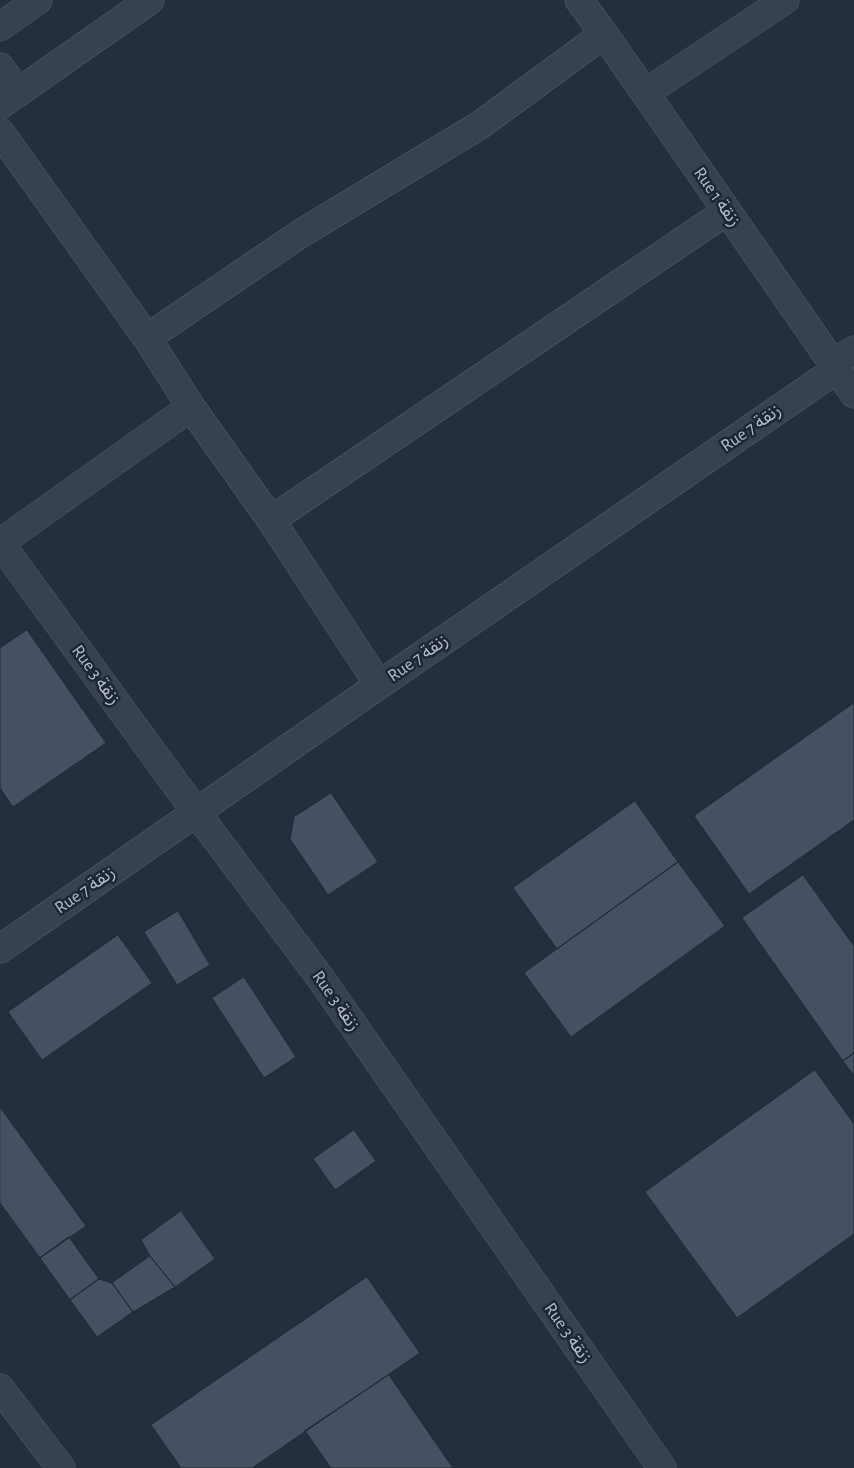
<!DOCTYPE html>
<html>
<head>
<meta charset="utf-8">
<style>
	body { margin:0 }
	canvas { display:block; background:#242f3e }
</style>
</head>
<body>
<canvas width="854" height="1468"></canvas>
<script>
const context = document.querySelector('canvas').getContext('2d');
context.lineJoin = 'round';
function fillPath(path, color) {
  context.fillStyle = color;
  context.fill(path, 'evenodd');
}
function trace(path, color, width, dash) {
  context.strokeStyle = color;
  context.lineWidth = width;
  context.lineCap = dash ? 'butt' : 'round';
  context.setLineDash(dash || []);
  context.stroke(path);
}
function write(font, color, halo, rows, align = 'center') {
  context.font = font + ' "Alegreya Sans","Noto Sans Arabic",sans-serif';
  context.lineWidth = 5;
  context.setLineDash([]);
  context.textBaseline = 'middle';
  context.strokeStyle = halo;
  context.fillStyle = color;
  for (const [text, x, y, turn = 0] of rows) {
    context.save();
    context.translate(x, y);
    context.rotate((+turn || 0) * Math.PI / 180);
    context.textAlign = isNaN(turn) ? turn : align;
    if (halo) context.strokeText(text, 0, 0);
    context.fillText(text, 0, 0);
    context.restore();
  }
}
const building = new Path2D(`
	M27,630L106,743L13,807L0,788V648Z
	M854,703V820L749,894L694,816Z
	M331,793L378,862L328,895L290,839L294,817Z
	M635,801L678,862L557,949L513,888Z
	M678,862L725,926L571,1037L524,973Z
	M803,875L854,946V1053L843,1061L742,918Z
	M178,911L210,965L177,985L144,932Z
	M118,935L152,983L42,1060L8,1012Z
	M244,977L296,1057L264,1078L212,998Z
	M854,1053V1076L843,1061Z
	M815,1070L854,1124V1234L737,1318L645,1192Z
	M0,1107L86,1226L40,1258L0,1203Z
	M354,1130L376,1161L335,1190L313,1159Z
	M181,1211L215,1259L175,1287L150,1256L141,1240Z
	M69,1237L99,1279L70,1300L40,1258Z
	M150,1256L175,1287L133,1312L112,1283Z
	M367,1277L420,1353L252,1468H181L151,1425Z
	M99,1279L112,1283L133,1312L97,1337L70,1300Z
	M389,1375L453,1468H331L305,1431Z`);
fillPath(building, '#455162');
trace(building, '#1f2835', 1);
const minor = new Path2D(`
	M579,0L604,34L854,394
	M0,27L38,0
	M0,67L18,93
	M645,93L785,0
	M0,105L150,0
	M0,132L147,338L191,407L271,520L379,685
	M147,338L300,234L480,125L604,34
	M833,364L854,350
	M191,407L0,543L196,812L319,976L662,1468
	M271,520L727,211
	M0,949L379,685L837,369
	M0,1388L61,1468`);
trace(minor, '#565f6c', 29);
trace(minor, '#38414e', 28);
write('18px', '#b4bcc9', '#1d2633', [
	["Rue 1 زنقة",717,197,55],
	["Rue 7 زنقة",751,428,-35],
	["Rue 7 زنقة",418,658,-35],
	["Rue 3 زنقة",96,675,54],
	["Rue 7 زنقة",85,890,-35],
	["Rue 3 زنقة",336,1001,55],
	["Rue 3 زنقة",568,1333,55]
]);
</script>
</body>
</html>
